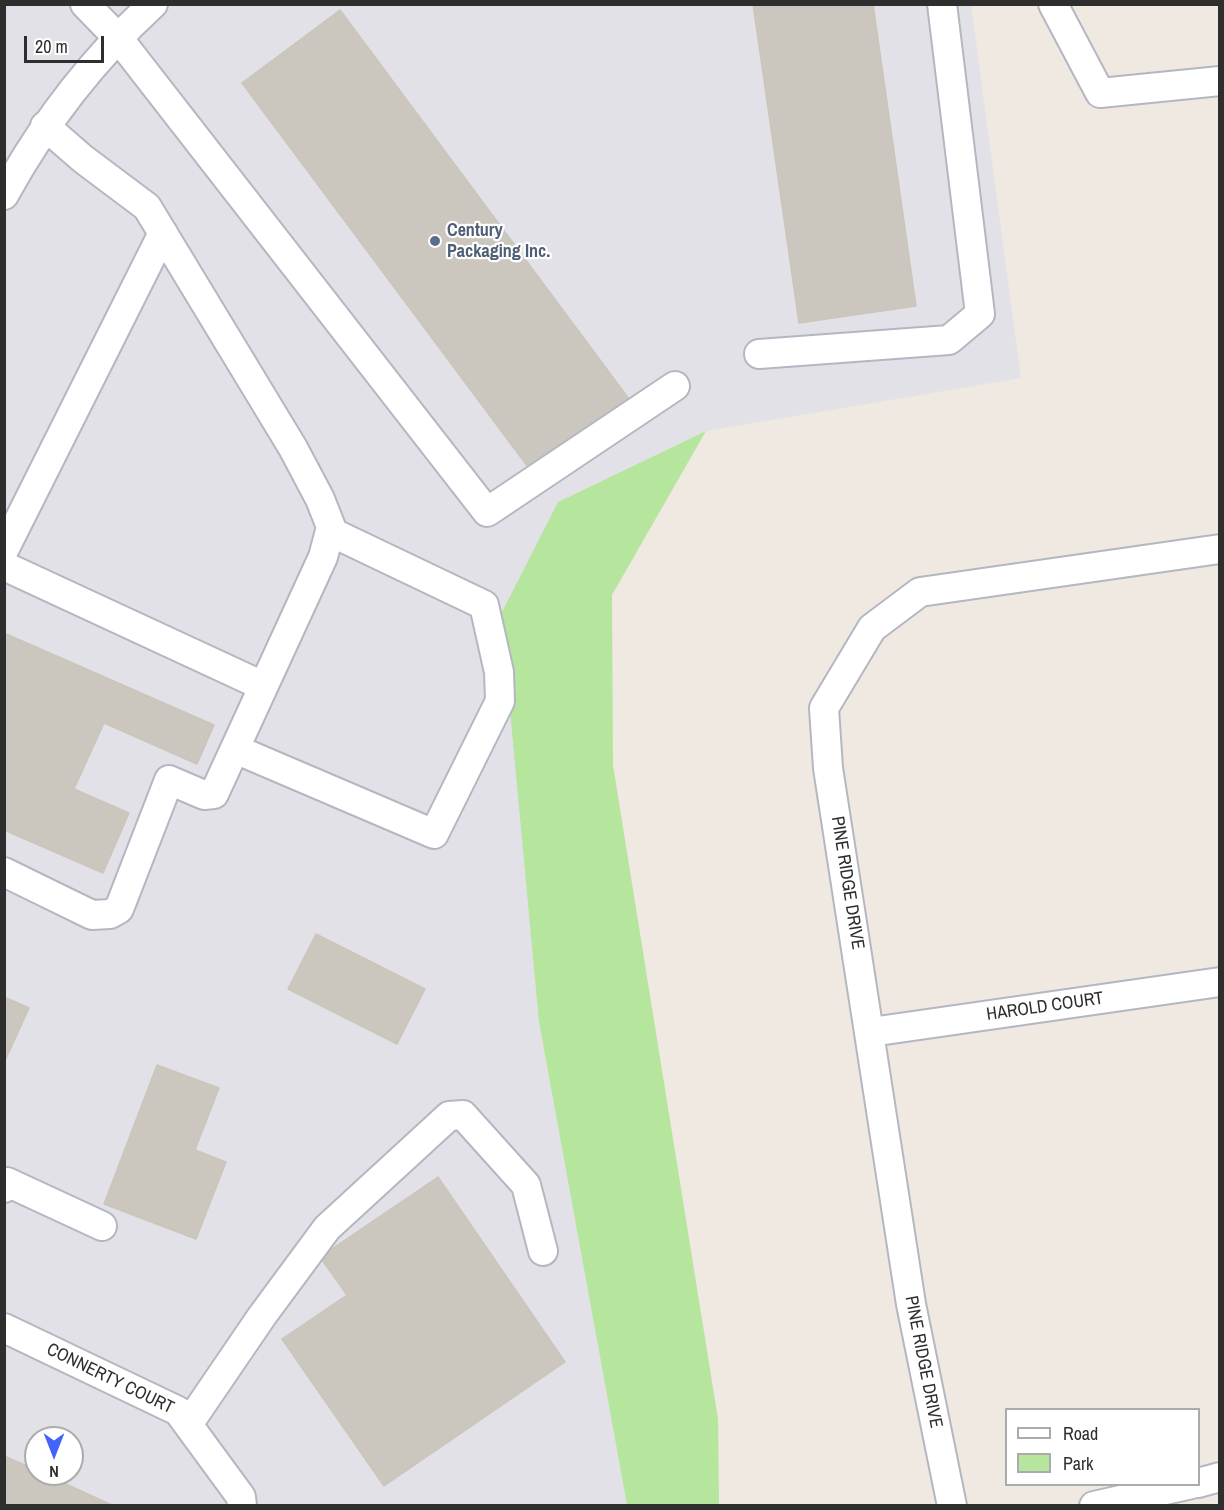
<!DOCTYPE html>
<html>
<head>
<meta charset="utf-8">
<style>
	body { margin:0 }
	#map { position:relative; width:1224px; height:1510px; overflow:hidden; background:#efe9e1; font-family:"Archivo Narrow",sans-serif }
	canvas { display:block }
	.frame { position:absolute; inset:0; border:6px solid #2e2e2e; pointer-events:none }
	.legend { position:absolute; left:1005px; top:1408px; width:195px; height:78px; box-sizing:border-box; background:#fff; border:2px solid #ababab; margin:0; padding:8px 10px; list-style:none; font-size:18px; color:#2e2e2e }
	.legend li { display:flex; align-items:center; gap:12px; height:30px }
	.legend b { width:30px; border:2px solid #ababab }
	.north { position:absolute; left:24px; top:1426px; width:60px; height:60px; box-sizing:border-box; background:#fff; border:2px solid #ababab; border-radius:50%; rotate:180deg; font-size:16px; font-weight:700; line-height:24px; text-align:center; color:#2e2e2e }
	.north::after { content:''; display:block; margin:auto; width:21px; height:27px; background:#4264fb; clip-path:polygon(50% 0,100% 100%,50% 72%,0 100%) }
	.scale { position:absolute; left:24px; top:36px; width:80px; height:27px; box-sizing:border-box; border:3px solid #2e2e2e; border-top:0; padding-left:8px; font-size:18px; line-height:21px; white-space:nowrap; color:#2e2e2e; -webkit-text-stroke:4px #fff; paint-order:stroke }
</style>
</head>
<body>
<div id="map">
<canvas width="1224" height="1510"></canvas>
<div class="frame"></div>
<ul class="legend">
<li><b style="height:8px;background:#fff"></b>Road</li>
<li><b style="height:16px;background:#b6e59e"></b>Park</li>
</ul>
<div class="north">N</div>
<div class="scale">20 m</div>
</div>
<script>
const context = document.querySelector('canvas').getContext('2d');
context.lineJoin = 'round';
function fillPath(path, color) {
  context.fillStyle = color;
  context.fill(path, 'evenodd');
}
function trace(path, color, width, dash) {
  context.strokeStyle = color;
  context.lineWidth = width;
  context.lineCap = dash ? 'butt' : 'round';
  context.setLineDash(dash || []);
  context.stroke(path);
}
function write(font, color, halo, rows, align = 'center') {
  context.font = font + ' "Archivo Narrow",sans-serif';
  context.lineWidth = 4.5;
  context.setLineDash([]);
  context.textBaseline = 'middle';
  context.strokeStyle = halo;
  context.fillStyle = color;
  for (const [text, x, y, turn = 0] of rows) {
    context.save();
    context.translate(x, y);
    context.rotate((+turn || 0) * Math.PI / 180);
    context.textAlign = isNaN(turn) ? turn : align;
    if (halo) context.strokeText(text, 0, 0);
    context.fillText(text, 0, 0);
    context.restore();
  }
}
fillPath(new Path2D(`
	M5,5H971L1021,378L706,431L558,502L539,1022L627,1505L5,1506ZM36,1438H72V1474H36Z`), '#e3e1e8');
fillPath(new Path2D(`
	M706,431L612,595L613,765L718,1419L719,1505H627L539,1022L501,614L558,502Z`), '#b6e59e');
const building = new Path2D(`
	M753,4H873L916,306L799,323Z
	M340,10L629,399L531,471L242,83Z
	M4,633L214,725L197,764L104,723L74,789L129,813L103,873L4,830Z
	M316,934L425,989L397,1044L288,989Z
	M4,997L29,1008L4,1063Z
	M157,1065L219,1088L195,1150L226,1162L196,1239L104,1204Z
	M438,1177L565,1362L384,1486L282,1339L347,1295L320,1257Z
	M4,1456L36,1470V1474H44L114,1506H4Z`);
fillPath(building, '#cbc7bf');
trace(building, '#cbc5ba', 1.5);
const minor = new Path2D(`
	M85,4L119,39L487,512L675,386
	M1053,4L1100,93L1220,81
	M4,195C43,124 93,59 153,4
	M759,354L949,340L980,314L942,4
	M4,550L163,233
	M4,566L263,686
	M235,749L434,834L500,701L499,672L484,605L331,532
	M4,872L92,915L110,914L119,909L169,780L204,795L214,794L323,557L331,527L320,499L293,448L147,207L83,159L45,126
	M871,1032L1220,982
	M4,1188L7,1182L102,1226
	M4,1328L178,1411L241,1497L242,1506
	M189,1423L262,1316L327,1228L449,1116L463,1115L526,1185L543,1251
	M1198,1483L1220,1477
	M952,1506L911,1304L828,768L824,708L872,628L920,592L1220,549
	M1094,1506L1192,1484`);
trace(minor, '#b4b7c1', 32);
trace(minor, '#fff', 28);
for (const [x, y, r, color] of [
	[435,241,6,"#5c6f8a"]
]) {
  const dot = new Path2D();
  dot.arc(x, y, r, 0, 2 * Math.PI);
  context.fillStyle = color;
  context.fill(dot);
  trace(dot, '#fff', 2);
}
write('bold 18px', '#4e5e75', '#fff', [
	["Century",447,231],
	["Packaging Inc.",447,252]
], 'left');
write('18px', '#2e2e2e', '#fff', [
	["PINE RIDGE DRIVE",847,883,81],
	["HAROLD COURT",1045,1007,-8],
	["PINE RIDGE DRIVE",923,1362,79],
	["CONNERTY COURT",110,1379,26]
]);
</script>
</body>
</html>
